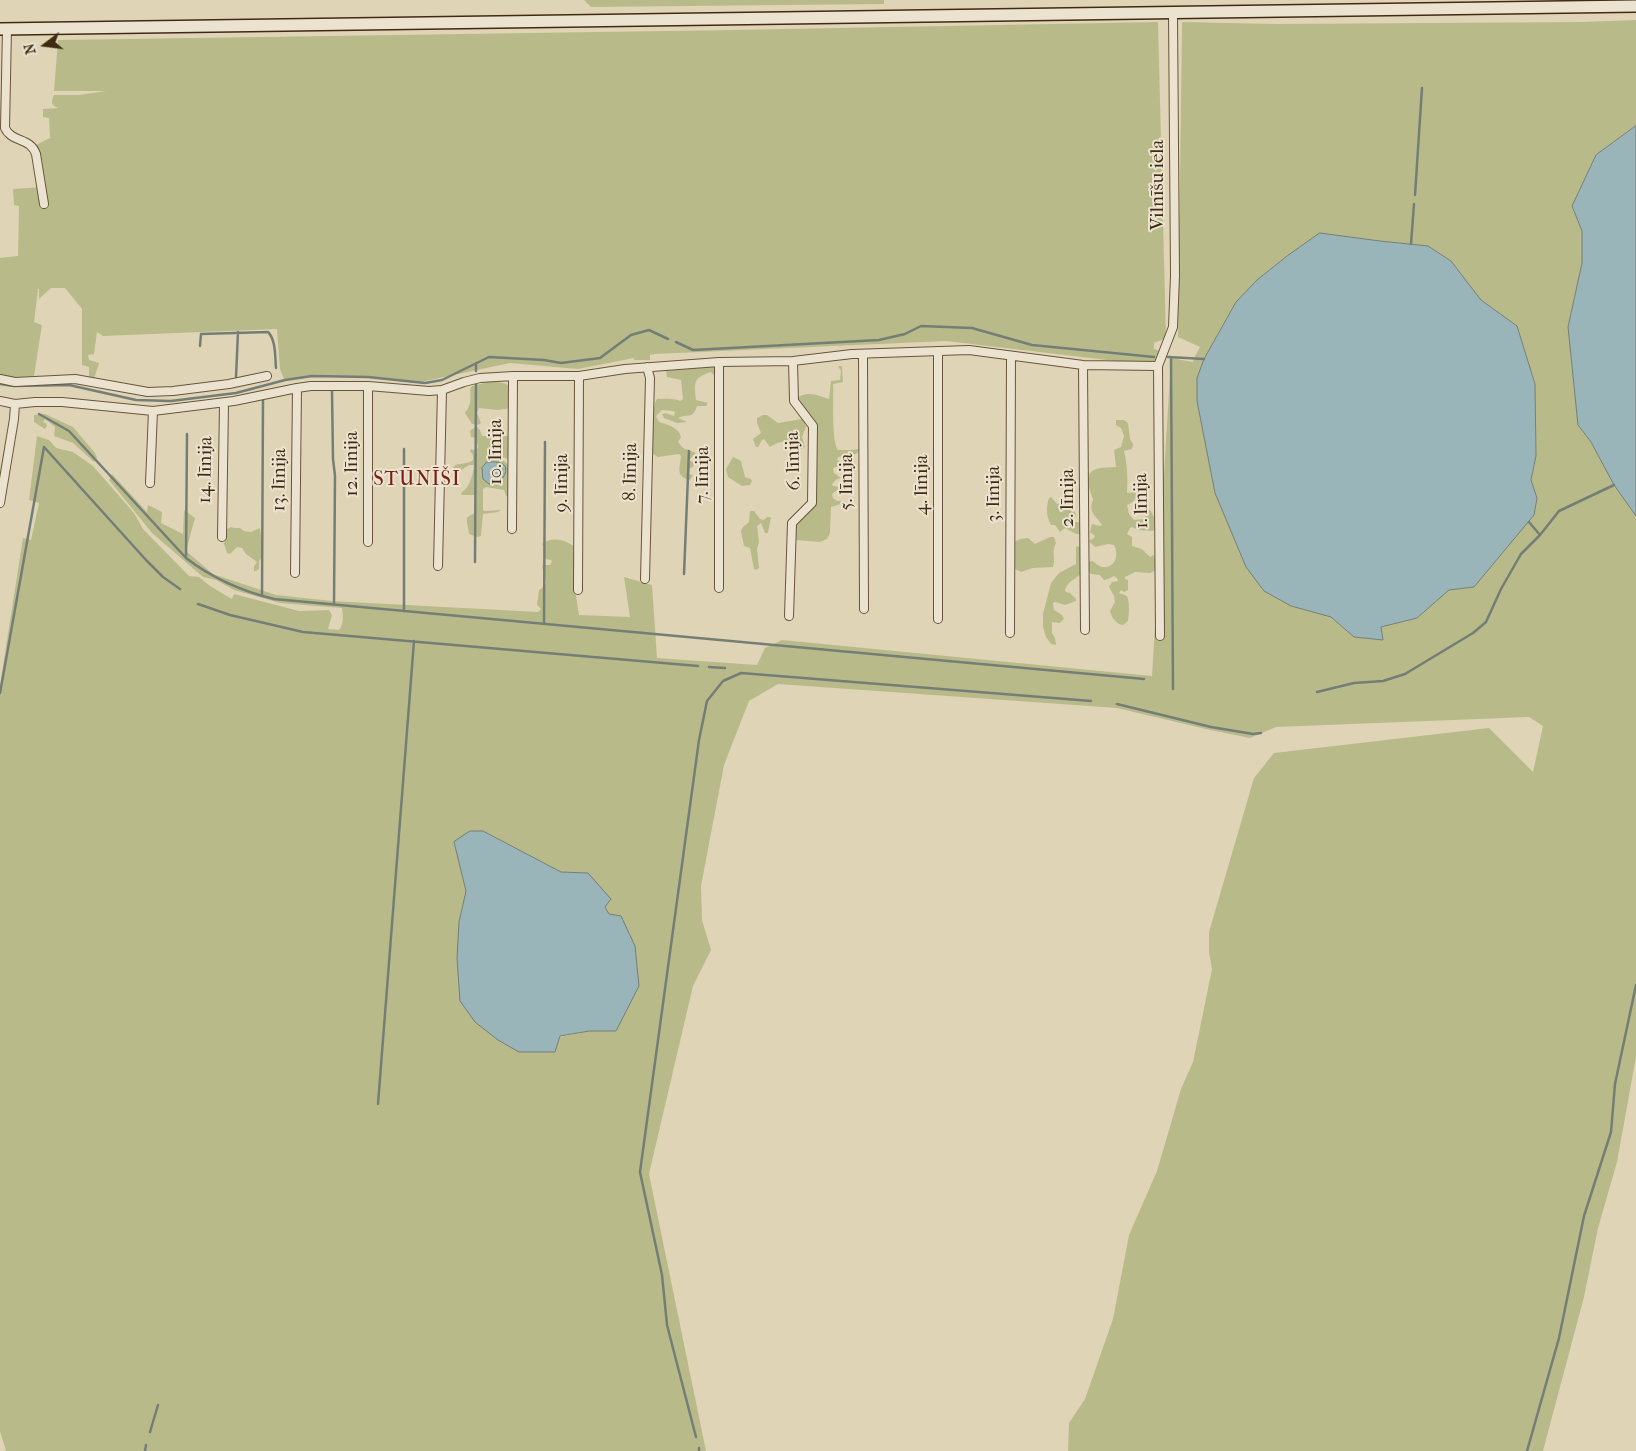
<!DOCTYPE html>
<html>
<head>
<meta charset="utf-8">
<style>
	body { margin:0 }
	#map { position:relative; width:1636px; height:1451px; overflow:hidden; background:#e0d4b6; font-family:"IM FELL French Canon",serif }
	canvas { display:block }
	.north { position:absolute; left:20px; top:20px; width:50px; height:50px; -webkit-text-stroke:4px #ebe3d0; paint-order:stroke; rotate:255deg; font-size:14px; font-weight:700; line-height:20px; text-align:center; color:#402b12 }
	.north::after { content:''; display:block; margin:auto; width:18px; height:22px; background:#402b12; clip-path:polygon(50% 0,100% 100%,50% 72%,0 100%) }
</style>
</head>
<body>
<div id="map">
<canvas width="1636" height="1451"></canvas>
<div class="north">N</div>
</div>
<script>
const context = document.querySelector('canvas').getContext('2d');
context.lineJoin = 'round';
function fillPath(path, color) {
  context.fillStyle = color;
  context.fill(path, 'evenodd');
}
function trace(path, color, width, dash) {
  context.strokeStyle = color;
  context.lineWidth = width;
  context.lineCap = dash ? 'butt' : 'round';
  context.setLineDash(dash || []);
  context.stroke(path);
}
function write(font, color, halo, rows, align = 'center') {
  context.font = font + ' "IM FELL French Canon",serif';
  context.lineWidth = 4;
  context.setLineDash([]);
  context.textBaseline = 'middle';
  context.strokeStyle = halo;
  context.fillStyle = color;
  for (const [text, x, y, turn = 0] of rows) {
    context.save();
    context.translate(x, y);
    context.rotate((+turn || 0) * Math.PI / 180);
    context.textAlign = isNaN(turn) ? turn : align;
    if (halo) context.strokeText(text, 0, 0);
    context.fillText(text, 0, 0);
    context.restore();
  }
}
fillPath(new Path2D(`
	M584,0H884V4L591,7Z
	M1636,20V126L1596,155L1572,206L1582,231V263L1568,327L1578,425L1591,442L1614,485L1636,516V1057L1617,1162L1598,1228L1584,1297L1543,1451H1068L1069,1423L1085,1399L1113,1319L1129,1235L1157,1171L1181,1089L1193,1062L1212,969L1209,952V932L1254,778L1274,753L1489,728L1533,772L1543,726L1529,717L1276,727L1250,738L1210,730L1117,708L778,684L749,701L724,765L701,886L702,920L711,950L693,986L649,1174L706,1451H6L0,1431V685L23,538L31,540L39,503L29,500L37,436L49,440L56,448L73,452L93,466L134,513L143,529L189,576L199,577L210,586L232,599L234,594L299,611L329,610L332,615L328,629L339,630C344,623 343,617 342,608L280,603L234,590L216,580L203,577L152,533L109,480L112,474L147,512L148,505L162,512L161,523L183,534L184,510L195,518L186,551L213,574L276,595L332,601L538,612L541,609L537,605L539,590L545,586L546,582L542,566L544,565H550L552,562L551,560L545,559V551L542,544C552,536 566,540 575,547L576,572L573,576L579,615L630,617L624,577L652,585L657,658L757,665L765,648L782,640L1152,676L1171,358L1193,362L1194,358L1200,347L1178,337L1182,22L1277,24L1583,22ZM1380,241L1428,246L1451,261L1481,300L1517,326L1535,384L1536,456L1531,480L1537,498L1534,514L1474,587L1449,590L1417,618L1381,627L1383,640L1354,637L1331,617L1291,606L1265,591L1246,567L1215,493L1201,420L1197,378L1204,359L1236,302L1257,280L1287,256ZM483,831L561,872L588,873L609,914L617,1031H589L560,1037L459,922L466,891L455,842Z
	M1158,22L1166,338L1154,343V349L1160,351L1158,366L946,341L655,354L650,355V360H634V358L578,369L510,363L416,383L358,376L311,377L285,381L280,369L277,329L103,336L97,332L94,354L88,355L89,360L99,363L94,379L89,377V367L82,365V309L65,288H51L39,299V289H38L34,322L42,325L34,376L17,378L0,376V258L18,256L19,206L14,205L13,189L43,187L36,145L50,138L49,118L43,117V109L59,108C52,106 50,103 54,95H79L106,91H54L58,40L732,30Z
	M711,365L715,367L718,376L717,379L711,372C693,378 694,382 696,400L708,403L706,406H697C693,420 688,413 678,418L687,422L677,423L664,418L662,414L666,413L674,416L675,412L673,411L662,410L656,416L659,422C669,425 678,427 681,437L678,442L683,448L696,453L689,460L694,463L693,467L690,468L689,474L693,475L690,480C675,477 680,467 681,456L679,454L658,457L653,454C651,443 651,408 657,399C664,399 673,398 680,401L683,399L681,380L667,377L666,370L689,369Z
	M838,366H842L843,382L833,384C834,398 831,440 838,450H851L859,449L860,450L856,454L838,457L837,459L842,465L833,468L834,473L841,478L837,479L832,484L833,486L841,487L832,494L833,498L837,501H843L844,503L831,507L830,533L827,539L820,542L796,540C791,524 804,514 813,504V423L797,398C807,390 819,396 829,399L831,381L840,380L841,371Z
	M489,382C513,382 511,386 511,408L498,410L479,408L477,413L481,423L478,425L472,424L465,413C471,405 471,400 470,389L472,386Z
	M45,414L73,427L95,453L97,458L94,462L73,443L54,436L55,427L45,419L43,422L46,423L47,426L45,429L34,422V415Z
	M763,415H767L778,423L802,419L804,421L806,427L802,437L805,447L801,449C789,440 784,439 770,447L764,439L762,440L758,447H756L753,439L761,433L757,423V418Z
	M1116,420H1124L1128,423L1130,439L1133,444L1132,449L1124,451C1127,463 1128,478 1127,491V493L1134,492L1137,495L1134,501L1127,505L1129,514L1134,520L1144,519L1145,518L1146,512L1150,510L1154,517V530L1153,531L1138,530L1132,527L1130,528L1127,534L1132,537V546L1142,549L1150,557L1153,555L1155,557L1156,570L1150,573L1135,572L1125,577V579L1128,580V590L1124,592L1121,590L1119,593L1127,596C1130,604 1129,613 1128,621L1123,625C1116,624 1112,618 1110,611L1115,602L1114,596L1109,587L1112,582L1118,581L1117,578L1114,576L1108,579L1104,580L1100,575L1091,574L1089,572L1088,562L1092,561C1095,562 1099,567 1103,567C1116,568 1119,554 1114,545L1108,544L1095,547L1089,541L1094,538L1095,536L1090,532L1092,524L1100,526L1102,525C1095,514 1088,514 1093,499C1091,495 1090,491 1089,487C1084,466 1101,468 1116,467L1114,450L1121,447L1124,436L1121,428L1116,425Z
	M477,427L480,430L482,436H508L509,459L501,457L500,459C515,465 510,479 510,492L508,496H506L504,490L486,487L483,489V509L484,511L501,510L498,512L483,514L481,536L478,537L469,534C469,530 466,522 467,518C468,516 474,514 476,512L475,495H462L461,493C470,487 473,475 474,465H469L457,473L454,472L453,467C457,462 468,465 473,460V455L470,451L471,449L476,451L478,447L476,438L471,437L470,431L472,429Z
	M733,457L741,461L745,477L751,479L752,481L750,485L742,486L728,477L726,469Z
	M1051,497L1057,504C1070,502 1072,502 1076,515L1074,519L1067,520V522H1079L1081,525L1080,534H1076L1065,528L1060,532L1055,525H1051C1046,516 1046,507 1049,498Z
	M750,511H754L760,519L764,520L767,517H771L768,533H765L761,523L757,526L759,542L757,549L759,568L756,570L754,569L750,548L744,546L741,531L743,527L749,522Z
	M231,527L234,528H240L244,531L251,532L260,528L263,555L259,561V569L256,571H254V566L257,562L246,554L242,548L237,547L230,554L227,553L224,544L225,530Z
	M1050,537H1054L1056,543C1051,552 1056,559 1053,567L1033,568L1021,572L1015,569L1013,550L1014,542L1020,539L1028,538L1035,544Z
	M1078,546L1081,549L1083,572C1077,579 1068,580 1065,590L1066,592L1070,593L1076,599V601L1065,605L1055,602L1053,603L1054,610L1062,615L1064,619L1060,623L1052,622V633L1055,638L1056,645L1051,644L1046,637L1043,627V614L1051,583L1059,573L1076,564V547Z`), '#b8bb89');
const water = new Path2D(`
	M1636,126V516L1614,485L1591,442L1578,425L1568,327L1582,263V231L1572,206L1596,155Z
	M1320,233L1380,241L1428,246L1451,261L1481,300L1517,326L1535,384L1536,456L1531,480L1537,498L1534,515L1474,587L1449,590L1417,618L1381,627L1383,640L1354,637L1331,617L1291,606L1264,591L1246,567L1215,493L1197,401V378L1204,359L1236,302L1257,280L1287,256Z
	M487,462C492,462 500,461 504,465C509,469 503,480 498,483C495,484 492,484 489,484L483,479L482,468Z
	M470,831H483L561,872L588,873L611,899L605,907L609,914L621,916L635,946L639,986L616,1031H589L560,1036L555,1052H519L498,1040L475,1022L460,1001L457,958L459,922L466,891L454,842Z`);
fillPath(water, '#99b5b9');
trace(water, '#757e76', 1);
trace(new Path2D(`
	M1415,195L1422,88
	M1411,244L1414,204
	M676,342L693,350L879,340L905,334L921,326L972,328L1032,345L1154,357
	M200,346L201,334L268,332C276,340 275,357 276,368
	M1168,357L1204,359
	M1171,358L1173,689
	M476,371V363
	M236,377L238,332
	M0,384L14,386L69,385L136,400L171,401L236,393L285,380L312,376L368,377L425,383L442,380L489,357L544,360L561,363L600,358L631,335L649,330L668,339
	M332,390L333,459L335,476L334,604
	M39,414L69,431L186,558C212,578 241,591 274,599L1144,679
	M44,447L146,560L163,577L180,589
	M404,449V610
	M1529,522L1540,535L1559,511L1614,485
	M186,557L187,434
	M475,562L476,383
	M684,574L689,451
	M262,596L263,400
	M198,604L230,615L303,632L698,666
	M544,623L545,442
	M709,667L725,668
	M1317,692L1354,683L1383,681L1405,674L1473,633L1486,622L1501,589L1521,554L1540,535
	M0,693L44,447
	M1117,704L1211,727L1253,734L1261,733
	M378,1104L414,641
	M150,1432L158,1405
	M696,1437L667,1325L662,1275L640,1172L699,740L707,701L723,681L741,673L1091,701
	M699,1448V1451
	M145,1451L146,1445
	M1527,1451L1559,1338L1584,1216L1611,1132L1615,1084L1636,985`), '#757e76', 2.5);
const street = new Path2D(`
	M7,29L5,128C12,143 30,137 36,154L44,204
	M863,354L864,609
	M1083,365L1085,630
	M1158,366L1160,636
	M0,379L15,382L75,379L148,392L173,391L229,384L267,376
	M0,401L15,404L35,402H62L153,411L234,401L297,388L311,386H368L429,391L442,390L464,382L480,378L513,376H579L625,369L719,362L793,361L852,354L969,350L1083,365L1158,366L1173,327L1175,276L1173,13
	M150,483L153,411
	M0,503L14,419L15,404
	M512,529L513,376
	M222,537L224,403
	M368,542V386
	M438,566L442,390
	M295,573L297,388
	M645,579L650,378L647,367
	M719,588V362
	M578,590L579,376
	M789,616L792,523L812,503L813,426L794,401L793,361
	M938,619V351
	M1010,633L1011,356`);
const secondary = new Path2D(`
	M0,29L1636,6`);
trace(street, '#68553b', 10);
trace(secondary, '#402b12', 14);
trace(street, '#ebe3d0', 8);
trace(secondary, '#ebe3d0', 11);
write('19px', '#402b12', '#ebe3d0', [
	["Vilnīšu iela",1158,185,-90],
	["10. līnija",496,452,-90],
	["6. līnija",794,461,-92],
	["12. līnija",352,464,-90],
	["14. līnija",206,470,-89],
	["8. līnija",631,472,-89],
	["7. līnija",703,475,-90],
	["13. līnija",280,480,-89],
	["5. līnija",847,482,-90],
	["9. līnija",562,483,-90],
	["4. līnija",922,485,-90],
	["3. līnija",994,494,-90],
	["2. līnija",1068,498,-90],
	["1. līnija",1142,501,-91]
]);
context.letterSpacing = '1px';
write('20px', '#7a1f14', '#ebe3d0', [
	["STŪNĪŠI",417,480]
]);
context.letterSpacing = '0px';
</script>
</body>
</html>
